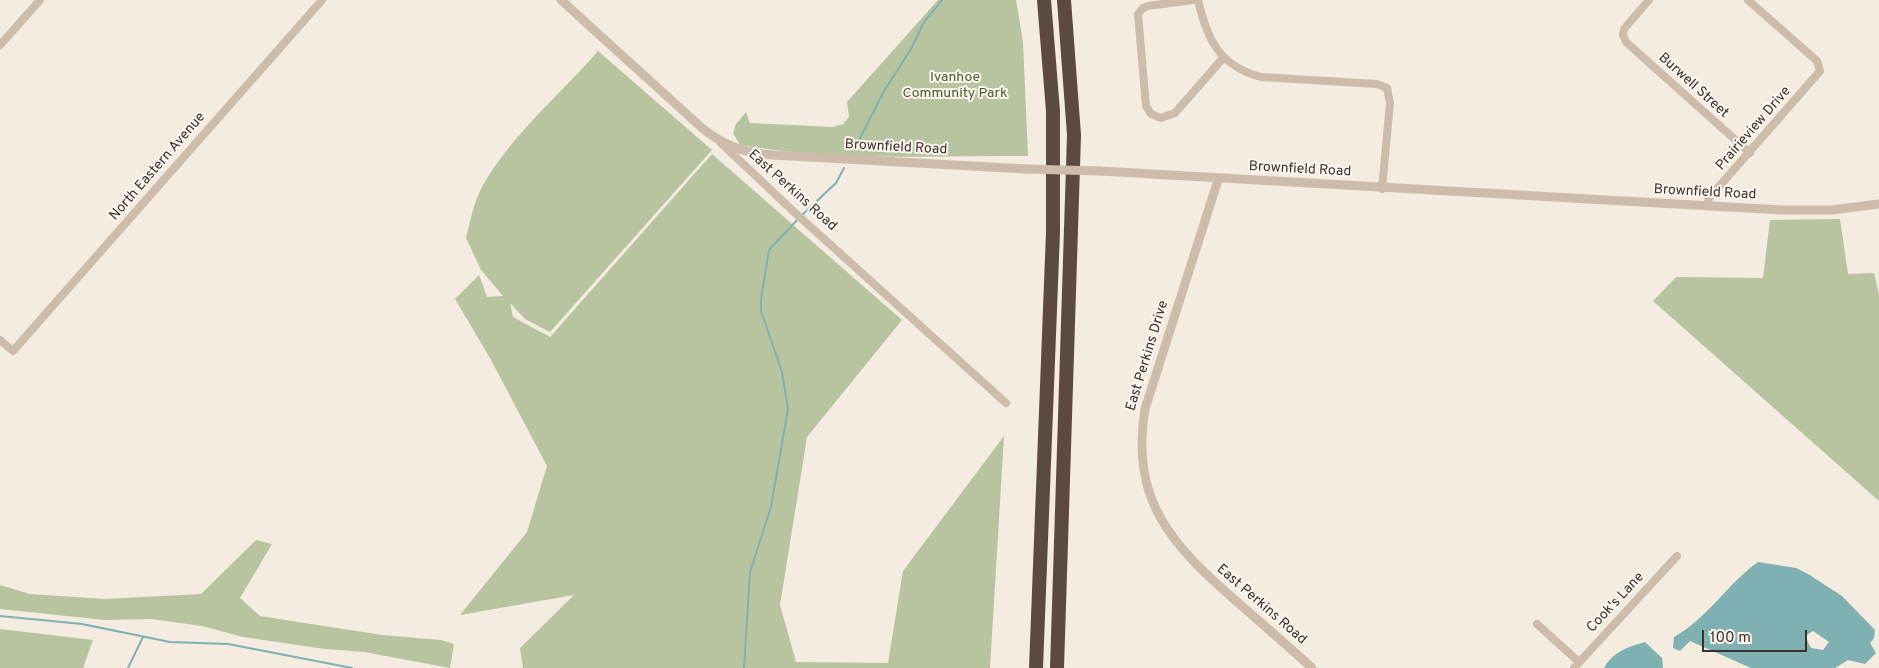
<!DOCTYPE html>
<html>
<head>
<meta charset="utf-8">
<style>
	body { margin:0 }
	#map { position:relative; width:1879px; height:668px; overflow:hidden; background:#f4ebe1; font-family:Overpass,sans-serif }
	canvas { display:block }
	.scale { position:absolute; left:1702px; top:630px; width:105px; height:22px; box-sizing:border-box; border:2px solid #3b302b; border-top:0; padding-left:6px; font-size:15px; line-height:18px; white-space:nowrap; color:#3b302b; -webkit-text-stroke:4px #fbf5ee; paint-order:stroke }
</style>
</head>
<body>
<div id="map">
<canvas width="1879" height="668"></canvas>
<div class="scale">100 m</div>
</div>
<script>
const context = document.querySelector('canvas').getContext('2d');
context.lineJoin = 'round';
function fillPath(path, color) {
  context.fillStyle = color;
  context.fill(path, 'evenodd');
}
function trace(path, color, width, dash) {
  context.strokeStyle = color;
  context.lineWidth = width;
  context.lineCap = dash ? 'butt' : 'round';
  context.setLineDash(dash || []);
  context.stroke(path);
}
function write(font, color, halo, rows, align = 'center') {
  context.font = font + ' Overpass,sans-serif';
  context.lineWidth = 4;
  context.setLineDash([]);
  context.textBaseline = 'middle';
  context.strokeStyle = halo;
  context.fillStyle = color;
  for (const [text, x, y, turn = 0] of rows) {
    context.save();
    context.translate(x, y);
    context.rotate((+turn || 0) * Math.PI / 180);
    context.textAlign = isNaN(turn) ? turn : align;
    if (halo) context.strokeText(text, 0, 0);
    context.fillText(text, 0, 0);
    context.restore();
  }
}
fillPath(new Path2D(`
	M938,0H1016L1023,42L1028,156C933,156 834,161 740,145L733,133L736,124L746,112L750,123L833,127L843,124L849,117L847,102Z
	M598,51L712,150L550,332L525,319L510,303L513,317L550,337L712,154L902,320L807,437L780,605L796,662L888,663L903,571L1004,436L990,668H523L520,648L574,595L460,615L527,532L547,466L490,358L455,299L479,275L487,297L503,296L481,270L466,238C470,221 474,202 482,187C511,135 560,95 598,51Z
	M1840,219L1848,274L1874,273L1879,294V501L1653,301L1676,277L1763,278L1770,220Z
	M256,540L272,544L240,598L260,616L382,635L441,640L454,644L450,668L364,652L325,649L243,637L202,626L151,619L105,620L0,609V585L30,594L105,599L201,594Z
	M0,629L93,640L83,668H0Z`), '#b8c4a0');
fillPath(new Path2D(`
	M1758,562L1796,568L1808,574L1842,596L1875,630L1874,638L1870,643L1876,653L1865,664L1848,660L1835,668H1751L1690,641L1680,651L1673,648L1674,637C1708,618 1727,584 1758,562ZM1813,631L1829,642L1823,650L1811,648L1805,636Z
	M1645,642L1662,658L1663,668H1604C1613,652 1627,647 1645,642Z`), '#7fb0b2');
trace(new Path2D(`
	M854,150L884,91L911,49L924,22L942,0
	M801,216L836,183L844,168
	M0,616L82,624L170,642L228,644L352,668
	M128,668L143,637
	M744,668L750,572L771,507L788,409L782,372L761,311V299L769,250L798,219`), '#7fb0b2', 2);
trace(new Path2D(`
	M1193,0L1148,6L1143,8L1138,14L1146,106L1151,114L1161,118L1175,113L1224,57
	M1198,0C1207,39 1219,66 1261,77L1377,84L1387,88L1390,103L1382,189
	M1649,0L1624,29L1623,35L1626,42L1750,153
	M0,45L40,0
	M721,143L793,211L1006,403
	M1707,206L1709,198L1820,71L1817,61L1748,0
	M0,340L13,351L322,0
	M1537,624L1579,662
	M1574,668L1677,556`), '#cdbbac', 8);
trace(new Path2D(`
	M561,0L702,128C724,146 745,153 773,155L1026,169
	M1100,171L1781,210H1832L1879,204
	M1218,180L1145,409C1130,500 1171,544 1235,600C1261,623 1287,645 1312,668`), '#cdbbac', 9);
trace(new Path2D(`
	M1036,668L1053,232V111L1044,0
	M1057,668L1074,135L1064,0`), '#5c4a42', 14);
trace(new Path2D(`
	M1026,169L1100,171`), '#cdbbac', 9);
write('14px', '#4a5a2e', '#fbf5ee', [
	["Ivanhoe",955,78],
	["Community Park",955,94]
]);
write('14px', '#3b302b', '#fbf5ee', [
	["Burwell Street",1693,86,42],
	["Prairieview Drive",1754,129,-49],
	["Brownfield Road",896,148,3],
	["North Eastern Avenue",158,167,-49],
	["Brownfield Road",1300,170,3],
	["East Perkins Road",792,191,42],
	["Brownfield Road",1705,193,3],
	["East Perkins Drive",1148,356,-73],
	["Cook's Lane",1616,603,-47],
	["East Perkins Road",1261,605,41]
]);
</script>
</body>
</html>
